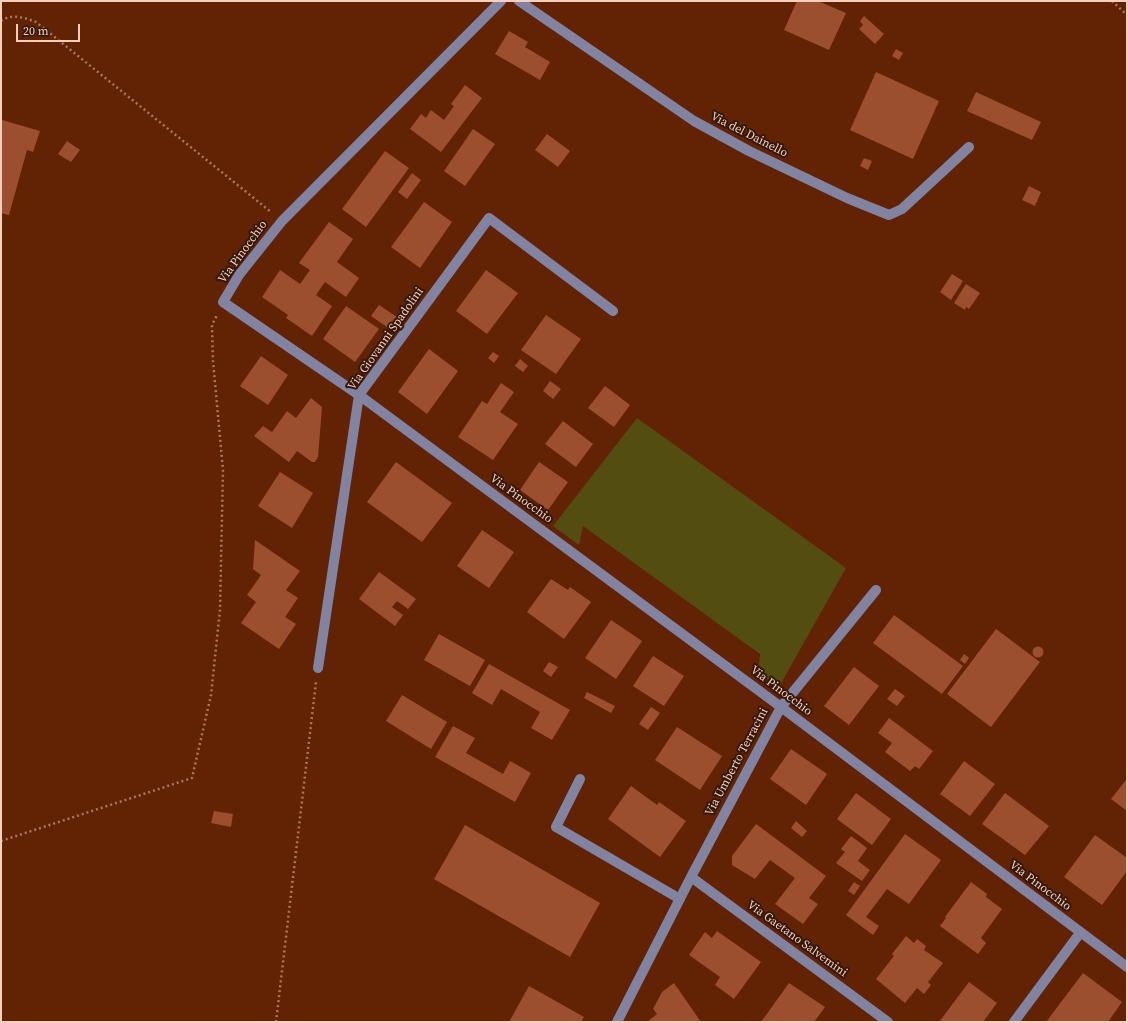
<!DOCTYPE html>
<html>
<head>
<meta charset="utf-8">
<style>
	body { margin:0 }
	#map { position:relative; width:1128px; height:1023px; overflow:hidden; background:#622304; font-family:"Source Serif 4",serif }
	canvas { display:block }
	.frame { position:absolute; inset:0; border:2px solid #f6cfbf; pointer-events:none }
	.scale { position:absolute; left:16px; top:24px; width:64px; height:18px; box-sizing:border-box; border:2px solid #f6cfbf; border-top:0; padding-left:5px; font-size:12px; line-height:14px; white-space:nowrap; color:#f6cfbf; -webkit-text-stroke:3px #34180c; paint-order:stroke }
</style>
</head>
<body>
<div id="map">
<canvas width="1128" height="1023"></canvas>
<div class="frame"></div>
<div class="scale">20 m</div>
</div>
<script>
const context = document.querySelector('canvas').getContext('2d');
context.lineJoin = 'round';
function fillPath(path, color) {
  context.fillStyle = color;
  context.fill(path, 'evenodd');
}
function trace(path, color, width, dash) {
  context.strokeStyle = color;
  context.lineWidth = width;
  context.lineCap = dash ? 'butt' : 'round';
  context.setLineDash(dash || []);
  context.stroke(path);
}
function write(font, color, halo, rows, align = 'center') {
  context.font = font + ' "Source Serif 4",serif';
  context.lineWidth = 4;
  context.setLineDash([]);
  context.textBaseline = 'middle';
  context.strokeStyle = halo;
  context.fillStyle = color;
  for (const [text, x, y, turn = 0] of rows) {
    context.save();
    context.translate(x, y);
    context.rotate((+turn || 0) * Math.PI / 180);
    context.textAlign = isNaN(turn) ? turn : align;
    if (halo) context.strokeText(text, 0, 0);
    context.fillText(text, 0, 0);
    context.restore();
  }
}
fillPath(new Path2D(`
	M637,418L846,568L780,685L758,675L760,654L583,526L579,545L553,526Z`), '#544d11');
fillPath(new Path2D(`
	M797,1H818L846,13L829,50L784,30Z
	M864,16L884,34L875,44L859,29L863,25L860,21Z
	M509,31L528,42L525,47L550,62L540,80L495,54Z
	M896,49L903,53L899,60L892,56Z
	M876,72L939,101L913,159L850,130Z
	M465,85L482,98L441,152L410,129L421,114L426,118L431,110L444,120L454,106L451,104Z
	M976,92L1041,122L1032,140L967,111Z
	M2,120L40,131L33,152L27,150L9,215L1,213V125Z
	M473,129L495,144L465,186L444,171Z
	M547,134L570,151L558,167L535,150Z
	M67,141L80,150L71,162L58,154Z
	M385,151L409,168L366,227L342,209Z
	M864,158L872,161L868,170L860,166Z
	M412,173L421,180L407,199L398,192Z
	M1029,186L1041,192L1035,206L1022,200Z
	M424,202L452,222L420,268L391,247Z
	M329,222L353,239L337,262L359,278L346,297L325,282L316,295L332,306L312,336L286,318L288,315L262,297L280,270L300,284L310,270L299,263Z
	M486,270L518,293L487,334L456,311Z
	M952,274L963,281L951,300L940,292Z
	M966,284L980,293L969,309L966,307L965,310L954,303Z
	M379,305L397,317L390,329L371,316Z
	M346,306L379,329L355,362L323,339Z
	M546,315L581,339L556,374L521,350Z
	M429,349L458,371L427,414L398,392Z
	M493,352L499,356L494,363L488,358Z
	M261,356L288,375L268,405L240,386Z
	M520,359L528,366L523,372L515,366Z
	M550,381L561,389L553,399L543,391Z
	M501,383L514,392L500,412L518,424L493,460L458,437L482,401L487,404Z
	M605,386L630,405L614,427L588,408Z
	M311,398L322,407L318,457L315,462H312L297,451L289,462L254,436L263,426L272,432L287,411L296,418Z
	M563,421L593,444L576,467L545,444Z
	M396,462L452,503L422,542L367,502Z
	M539,462L568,482L548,510L520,490Z
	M280,472L313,493L292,528L258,506Z
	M482,530L514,552L489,588L457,566Z
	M255,540L300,571L286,590L298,598L285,617L296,624L279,649L241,623L256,602L247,595L261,575L253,569Z
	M379,572L416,599L408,609L397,601L392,607L403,615L395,626L359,599Z
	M551,579L568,590L570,587L591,602L564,639L527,612Z
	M894,615L963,666L942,694L873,643Z
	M611,620L642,641L616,679L585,658Z
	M996,629L1040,662L991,727L947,694Z
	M439,634L485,660L470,686L424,660Z
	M1032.5 652a5.5 5.5 0 1 1 11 0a5.5 5.5 0 1 1-11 0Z
	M964,654L969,658L965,664L960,660Z
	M653,656L684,676L664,706L633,686Z
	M549,662L558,667L551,677L543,671Z
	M489,664L570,710L552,740L531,728L540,712L501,689L492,705L472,693Z
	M854,667L879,686L849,725L824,706Z
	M895,689L905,696L897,706L887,699Z
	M587,692L615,706L611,713L584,698Z
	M402,695L447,722L431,749L386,721Z
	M651,707L660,713L648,730L639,724Z
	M889,718L933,751L919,769L915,766L910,771L885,752L892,743L878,733Z
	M453,726L475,738L466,753L503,774L510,761L531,773L515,802L435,757Z
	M677,727L722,756L700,790L655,760Z
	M791,749L827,774L806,805L770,779Z
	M964,761L995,784L970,816L940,794Z
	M1126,780L1127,781V811L1111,799Z
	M631,786L657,805L659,802L686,821L660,857L608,819Z
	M856,793L891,819L872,845L837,819Z
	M1005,793L1049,826L1025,855L982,824Z
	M214,811L233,814L231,827L211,823Z
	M796,821L807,831L802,837L791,828Z
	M756,824L826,876L809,898L818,904L803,924L775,904L795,878L770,860L755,879L732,865V856Z
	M465,825L600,903L570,957L434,879Z
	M905,834L941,860L909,904L887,889L866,917L879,926L873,935L846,915Z
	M1095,835L1127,858V871L1102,905L1064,877Z
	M851,836L867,848L858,861L870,870L862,881L836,863L845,852L841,849Z
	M854,882L860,886L854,895L848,891Z
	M971,882L987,894L986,897L1002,909L981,938L986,943L978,954L940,926L946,918L945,917Z
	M717,931L761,962L734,999L715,985L720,977L689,955L705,932L712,938Z
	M906,936L914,943L917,939L926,946L924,950L943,963L928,982L931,985L924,994L917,988L905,1003L876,979L894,956L892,954Z
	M1083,973L1122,1002L1108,1022H1046Z
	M969,982L997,1003L983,1022H939Z
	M674,983L701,1022H647L657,1014L653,1009L662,992Z
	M789,983L825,1007L814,1022H761Z
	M529,986L584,1017L581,1022H509Z`), '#9c4f2e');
trace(new Path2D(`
	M1112,1L1127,15
	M1,21C12,13 25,18 36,22L271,212
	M1,841L192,778L211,695L220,610L223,470L213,361L212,325L217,315
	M276,1022L316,682`), '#aa775f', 2.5, [2, 3]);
trace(new Path2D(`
	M501,1L282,221L239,275L223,302L359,395L781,707L1127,967
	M519,1L694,121L749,151L847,198L889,215L902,209L969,147
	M318,668L359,395L489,218L613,311
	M580,779L556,827L680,899
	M691,877L888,1022
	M617,1022L691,877L781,707L876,590
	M1014,1022L1080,933`), '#8283a1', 10);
write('12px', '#f6cfbf', '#34180c', [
	["Via del Dainello",749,135,27],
	["Via Pinocchio",243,252,-54],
	["Via Giovanni Spadolini",386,339,-55],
	["Via Pinocchio",521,499,36],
	["Via Pinocchio",781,691,37],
	["Via Umberto Terracini",737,762,-62],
	["Via Pinocchio",1040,886,37],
	["Via Gaetano Salvemini",797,939,36]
]);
</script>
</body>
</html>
